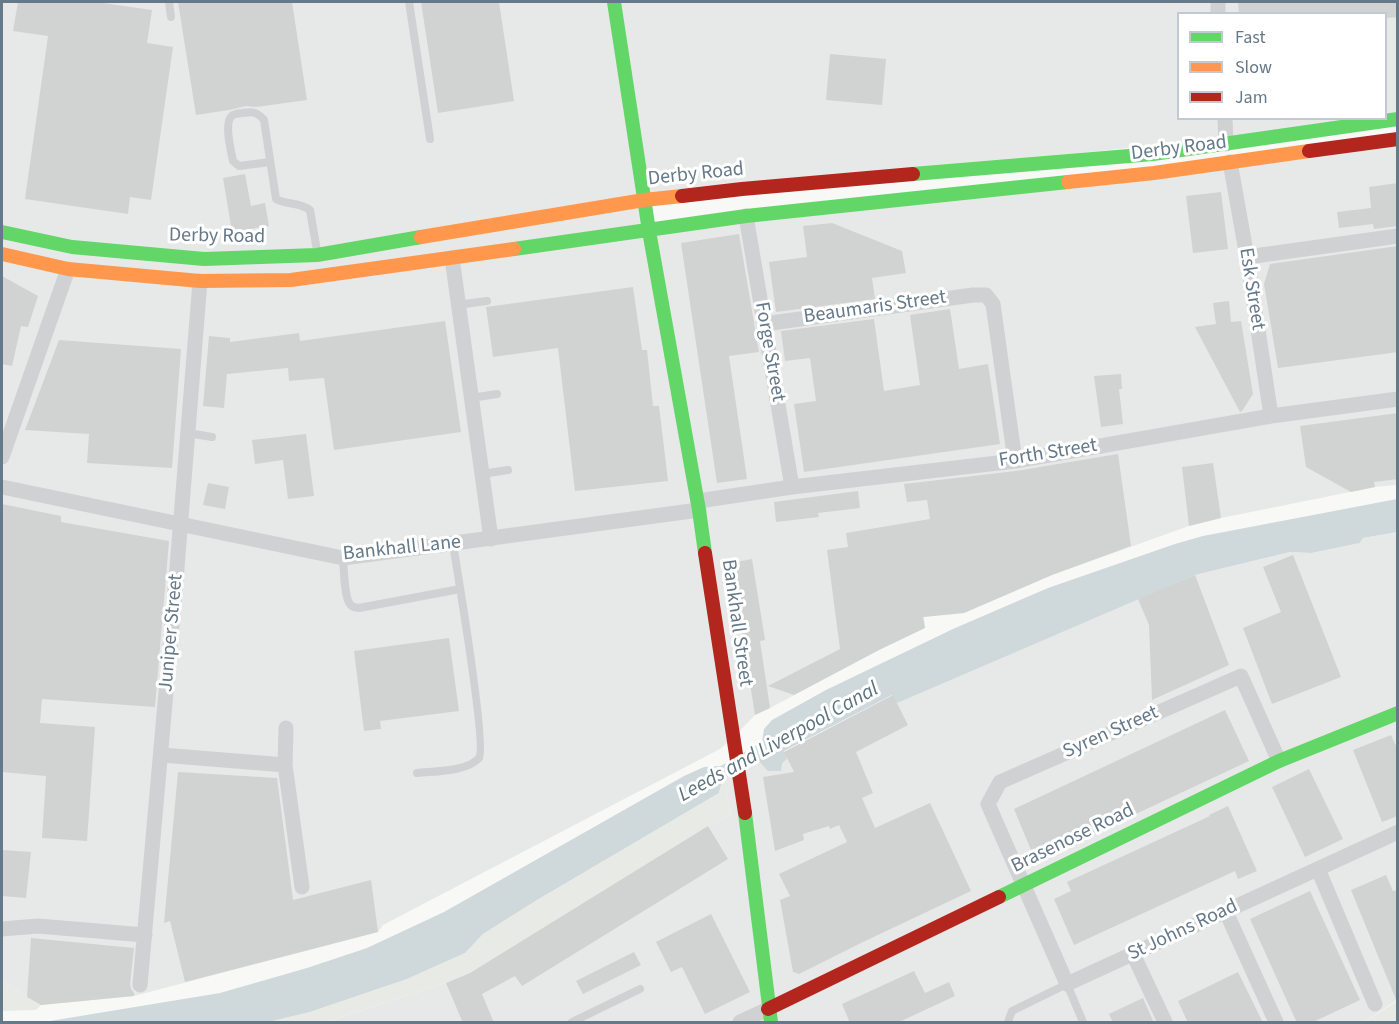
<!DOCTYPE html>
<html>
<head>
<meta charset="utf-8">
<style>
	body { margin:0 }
	#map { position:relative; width:1399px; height:1024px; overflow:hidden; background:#f8f8f7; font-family:"Source Sans 3",sans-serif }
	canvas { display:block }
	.frame { position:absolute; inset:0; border:3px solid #667989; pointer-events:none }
	.legend { position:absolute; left:1177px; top:12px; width:210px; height:108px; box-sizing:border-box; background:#fff; border:2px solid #c2c9d0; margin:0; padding:8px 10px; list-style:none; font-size:18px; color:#667989 }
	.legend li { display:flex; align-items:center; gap:12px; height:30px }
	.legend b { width:30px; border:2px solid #c2c9d0 }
</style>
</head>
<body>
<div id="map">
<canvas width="1399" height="1024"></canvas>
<div class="frame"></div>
<ul class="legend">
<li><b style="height:8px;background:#63d668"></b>Fast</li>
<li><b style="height:8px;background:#ff974d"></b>Slow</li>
<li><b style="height:8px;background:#b3261e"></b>Jam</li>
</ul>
</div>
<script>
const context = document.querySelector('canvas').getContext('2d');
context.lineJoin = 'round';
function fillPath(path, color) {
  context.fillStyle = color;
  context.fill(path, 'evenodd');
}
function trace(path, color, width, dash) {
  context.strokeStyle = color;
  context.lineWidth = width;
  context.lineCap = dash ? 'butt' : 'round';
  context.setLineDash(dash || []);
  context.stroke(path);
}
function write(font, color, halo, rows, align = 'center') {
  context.font = font + ' "Source Sans 3",sans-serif';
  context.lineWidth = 6;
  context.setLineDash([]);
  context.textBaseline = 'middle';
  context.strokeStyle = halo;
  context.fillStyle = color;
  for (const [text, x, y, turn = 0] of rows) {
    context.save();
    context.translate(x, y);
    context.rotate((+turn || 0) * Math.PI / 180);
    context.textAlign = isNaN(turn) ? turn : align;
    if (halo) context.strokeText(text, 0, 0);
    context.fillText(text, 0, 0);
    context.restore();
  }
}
fillPath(new Path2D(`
	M2,2H1397V119L645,200L649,231L1397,139V485L1375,487L1221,518L1189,526L1052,575L964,613L924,617L925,628L879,650L770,708L755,715L733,738L720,749L383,925L378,932L134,996L41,1005L2,981ZM1178,14H1386V118H1178Z
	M1397,532V1000L1364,1022H326L446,983L731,814L726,792L731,783L730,776L759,760L784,752L893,695L897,702L1195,575L1290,552L1311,553L1360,543L1363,538Z`), '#e7e8e8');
fillPath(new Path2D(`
	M730,776L731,783L726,792L731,814L473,972L446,983L326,1022H268L310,1012L407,979L465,953L483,934L537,900L719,793L722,780Z
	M2,981L41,1005L36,1010L2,1011Z
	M1397,1000V1022H1364L1397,1001Z`), '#e8ebe5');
fillPath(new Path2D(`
	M1397,499V532L1363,538L1360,543L1311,553L1290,552L1195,575L897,703L892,695L784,751L787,759L782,763L781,771H768L759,761L722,780L719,793L537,900L483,934L465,953L407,979L310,1012L268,1022H44L220,993L307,968L367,948L444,912L684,776L704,767L721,766L762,742L764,729L772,720L826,690L953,629L1048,588L1175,544L1203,536Z`), '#cfd8da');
fillPath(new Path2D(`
	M18,2H96L152,10L147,43L173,47L151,200L130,197L128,214L25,199L48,36L13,31Z
	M178,2H292L307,100L256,107L246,106L229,110L196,115Z
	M421,2H499L514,101L438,113Z
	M1238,2H1398V17L1386,18V14H1325V12L1310,14H1239Z
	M830,54L886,59L882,105L826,100Z
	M245,174L251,206L265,203L269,226L232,232L223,178Z
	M1398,183V226L1374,229L1373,224L1339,228L1337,212L1371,208L1369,187Z
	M1221,192L1228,249L1193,253L1186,196Z
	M832,223L902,251L906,273L872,278L875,299L776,312L769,262L807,257L803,226Z
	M739,234L759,352L729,356L747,479L717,483L681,243Z
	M1398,246V352L1278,368L1264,284L1270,264Z
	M2,276L38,296L28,327L21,326L12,366L2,364Z
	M633,287L642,350H647L653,406H659L668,481L575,491L558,348L493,357L486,307Z
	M1229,301L1231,322L1241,321L1253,394L1242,411L1240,412L1195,327L1216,324L1213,303Z
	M950,309L959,369L988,364L1000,444L804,472L794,404L816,401L810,358L785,361L781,331L874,319L884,391L920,385L910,315Z
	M445,321L461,432L334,450L324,378L289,381L288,368L227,374L224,408L203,406L209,336L230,338V342L299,333L300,341Z
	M59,340L181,349L172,468L87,463L89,434L25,430Z
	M1121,374L1122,389H1119L1123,424L1101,427L1094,376Z
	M1398,413V479L1374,482L1375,487L1351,492L1306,467L1300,426Z
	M306,434L314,496L288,499L283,460L255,464L252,440Z
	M1118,454L1131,546L1052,575L964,613L923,617L925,628L879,650L794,695L768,686L840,649L827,550L848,547L846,533L930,519L927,500L907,502L904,484L1016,471Z
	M1213,463L1221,518L1189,526L1182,467Z
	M208,483L229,487L225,509L203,505Z
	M858,491L860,508L818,513L819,517L776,522L774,502Z
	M2,504L61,516V522L169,541L155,707L42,699L40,723L95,727L87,841L42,838L46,776L2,772Z
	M1293,555L1341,677L1272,704L1243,628L1281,612L1263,567Z
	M752,559L765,640L760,641L770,708L755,715L731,563Z
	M1195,575L1229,665L1152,700L1149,625L1138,599Z
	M449,638L459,711L380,721L381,729L364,731L354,651Z
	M893,695L908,725L856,752L873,793L862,798L875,828L930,803L971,891L863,942L799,974L793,972L780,900L790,896L779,874L847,842L839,825L830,829L829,826L803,834L804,840L775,851L763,777L794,772L784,752Z
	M1225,710L1249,761L1061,849L1056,839L1031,850L1014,809Z
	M1391,735L1398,750V816L1382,822L1353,750Z
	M1309,769L1343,839L1305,857L1272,787Z
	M178,772L277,778L293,900L371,880L378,932L185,982L170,921L164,923Z
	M1228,806L1257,871L1238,879L1235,871L1074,945L1054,899L1071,891L1067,882L1210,816L1209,815Z
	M708,826L728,859L522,986L515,976L482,994L494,1023H463L446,983L470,973Z
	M2,850L31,852L26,898L2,896Z
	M1386,875L1393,891L1398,890L1397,1002L1351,890Z
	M1310,891L1360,1000L1311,1023H1297L1250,919Z
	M711,914L750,992L705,1014L682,967L671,972L656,942Z
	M31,938L134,948L130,984L131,989L134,993V996L41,1005L27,997Z
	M634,952L641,965L583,994L576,981Z
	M914,971L925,993L949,982L955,996L897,1023H850L842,1004Z
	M1238,972L1263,1023H1188L1178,1001Z
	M1143,998L1154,1023H1113L1109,1014Z`), '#d1d3d3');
trace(new Path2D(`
	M169,2L171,17
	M409,2L430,139
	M270,162L239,166L233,161C231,151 223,121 233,115C235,114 241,113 243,113C253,111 257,112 264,120L276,199C287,205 300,202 310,210L317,251
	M457,305L487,301
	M471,398L497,394
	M188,433L212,437
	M482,474L508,470
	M343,558C344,568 344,597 350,604C352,608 355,607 359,608L460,589
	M417,773C434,771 467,772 479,758C487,747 457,569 453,544
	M572,1022L640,989
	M1008,1022L1012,1011L1067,984L1083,1022`), '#d0d1d2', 8);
trace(new Path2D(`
	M1218,2V14
	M1225,118L1226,144
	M1230,162L1247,257L1271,416
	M746,216L792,487
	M1247,257L1398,236
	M452,258L491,539
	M764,324L973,295H986L993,304L1015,461
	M2,457L68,269
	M2,487L343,558L699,510
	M698,501L792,487L1015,461L1271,416L1398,399
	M286,728L285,765L302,887
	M162,755L285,765
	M1279,761L1241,676L1000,782L988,804L1067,984L1398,832
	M1318,869L1375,1004
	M1226,912L1276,1022
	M2,929L38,926L145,935
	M1133,954L1165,1022
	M140,985C162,750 182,516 200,281
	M740,1022L768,1009`), '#d0d1d2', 15);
trace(new Path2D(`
	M614,2L649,231L699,510L705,553
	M913,174L1153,154L1398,119
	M2,232L72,247L204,259L317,255L421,237
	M514,249L746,216L1068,182
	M745,813L771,1022
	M999,897L1279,761L1398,713`), '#63d668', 14);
trace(new Path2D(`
	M1068,182L1154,173L1309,151
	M421,237L644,200L682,196
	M2,254L68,269L200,281L291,280L514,249`), '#ff974d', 14);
trace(new Path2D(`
	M1309,151L1398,139
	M682,196L742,189L913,174
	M705,553L745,813
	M768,1009L999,897`), '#b3261e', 14);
write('20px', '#667989', '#fff', [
	["Derby Road",1179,149,-7],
	["Derby Road",696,175,-6],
	["Derby Road",217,237,1],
	["Esk Street",1251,289,81],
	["Beaumaris Street",875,308,-8],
	["Forge Street",769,352,80],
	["Forth Street",1048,454,-9],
	["Bankhall Lane",402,549,-6],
	["Bankhall Street",736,623,82],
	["Juniper Street",172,633,-85],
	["Syren Street",1111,733,-24],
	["Brasenose Road",1073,839,-26],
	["St Johns Road",1183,931,-25]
]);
write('italic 21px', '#5d747d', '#fff', [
	["Leeds and Liverpool Canal",779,743,-29]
]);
</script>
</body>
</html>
